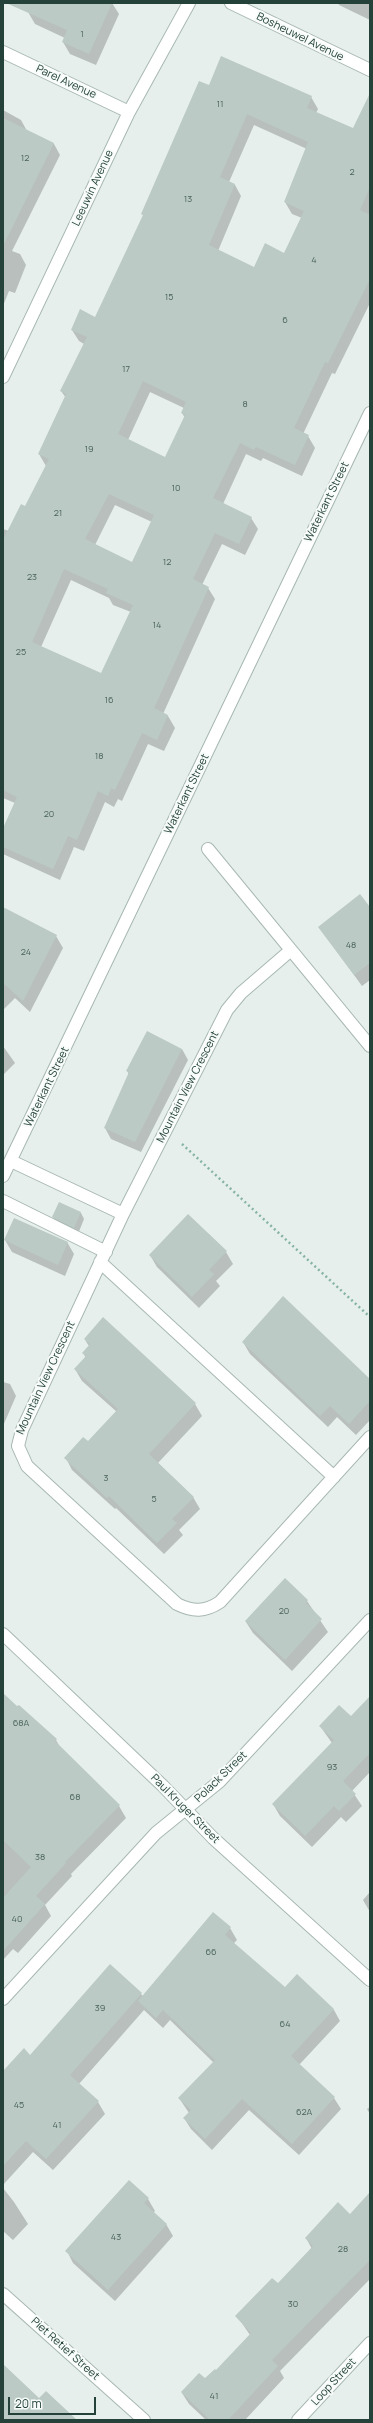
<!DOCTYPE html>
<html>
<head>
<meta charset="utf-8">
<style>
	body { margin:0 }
	#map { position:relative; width:373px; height:2423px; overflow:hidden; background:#e6efeb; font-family:Manrope,sans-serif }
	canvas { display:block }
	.frame { position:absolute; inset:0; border:4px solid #24423a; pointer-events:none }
	.scale { position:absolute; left:8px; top:2397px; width:88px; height:18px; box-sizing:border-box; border:2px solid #24423a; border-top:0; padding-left:5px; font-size:12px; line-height:14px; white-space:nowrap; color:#24423a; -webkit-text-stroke:3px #f7fbf9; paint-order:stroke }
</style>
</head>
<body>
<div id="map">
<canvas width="373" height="2423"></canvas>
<div class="frame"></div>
<div class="scale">20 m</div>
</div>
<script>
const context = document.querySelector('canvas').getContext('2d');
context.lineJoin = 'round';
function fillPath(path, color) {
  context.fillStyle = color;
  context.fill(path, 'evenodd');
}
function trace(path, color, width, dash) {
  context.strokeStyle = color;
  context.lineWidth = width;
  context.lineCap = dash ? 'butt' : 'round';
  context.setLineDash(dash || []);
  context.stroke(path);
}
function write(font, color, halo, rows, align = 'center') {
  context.font = font + ' Manrope,sans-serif';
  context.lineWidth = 4;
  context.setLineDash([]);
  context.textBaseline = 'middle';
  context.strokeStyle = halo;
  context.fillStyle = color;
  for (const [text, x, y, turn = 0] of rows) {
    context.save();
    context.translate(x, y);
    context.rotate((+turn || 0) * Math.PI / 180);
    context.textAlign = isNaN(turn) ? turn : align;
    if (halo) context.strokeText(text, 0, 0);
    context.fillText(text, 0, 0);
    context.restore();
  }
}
fillPath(new Path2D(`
	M32,3H112L119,14L96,65L70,54L63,42L65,38L35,24L28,12Z
	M338,3H370V20L339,5Z
	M209,86L311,97L318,109L316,113L353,130L370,134V303L335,374L332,373L303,434L308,436L315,448L302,476L263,458L261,461L246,454L223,504L251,518L258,529L245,555L222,544L202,585L208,588L215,599L163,714L168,716L175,728L164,751L148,744L122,801L118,799L114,807L105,802L84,851L74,847L60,880L3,854V830L15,803L3,798V529L9,531L26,507L46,466L39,454L66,398L61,391L84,344L79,341L72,330L96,318L144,216L142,214ZM254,125L307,149L285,202L292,214L302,218L285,254L254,268L218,251L241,196L235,185L229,182ZM150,392L184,408L182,413L185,418L166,458L128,440ZM115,505L152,522L132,564L95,545ZM71,580L109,598L113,605L131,612L101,675L41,647Z
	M3,110L21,120L27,131L54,144L60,155L12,251L20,254L26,265L15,293L9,291L3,306Z
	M3,908L56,936L63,948L30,1012L15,998L3,1010Z
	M370,909V980L362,986L319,927Z
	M3,1046L15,1063L3,1075Z
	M182,1049L188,1060L141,1152L111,1139L105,1128L129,1074L127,1071Z
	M59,1203L81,1213L84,1219L78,1234L57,1223L53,1217Z
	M5,1240L67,1242L74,1254L65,1276L12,1252Z
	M226,1252L233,1264L216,1281L220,1286L199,1308L157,1267L150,1255Z
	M85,1340L195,1404L202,1416L158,1463L193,1497L200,1509L179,1530L183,1535L164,1554L116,1508L115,1509L72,1470L66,1458L88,1443L117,1412L82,1381L75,1369L86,1358L83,1353L89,1346Z
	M243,1342L370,1380V1420L356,1435L337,1417L328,1427L250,1354Z
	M3,1382L10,1384L16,1396L3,1426Z
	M307,1601L328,1632L292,1671L253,1633L246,1622Z
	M3,1695L56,1740L61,1749L119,1806L126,1818L71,1874L72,1876L45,1905L51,1916L18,1953L13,1949L3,1960Z
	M320,1726L370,1735V1772L352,1791L362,1806L346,1822L341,1817L312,1847L280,1816L273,1804L332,1743Z
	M370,1892V1912L363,1900Z
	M213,1913L230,1928L237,1940L233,1944L285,1989L297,1975L334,2010L340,2021L299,2065L334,2098L341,2109L299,2155L249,2110L212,2150L191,2129L184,2118L189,2113L179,2098L214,2063L170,2020L163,2028L144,2010L79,2084L98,2102L105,2114L53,2170L33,2152L3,2185V2073L30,2056L110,1966L143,1996Z
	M370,2107V2114L367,2109Z
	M129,2182L148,2199L155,2211L153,2213L166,2224L173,2236L115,2301L73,2263L67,2251Z
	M3,2188L14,2202L28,2224L13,2240L3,2231Z
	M370,2200V2279L280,2371L284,2378L245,2420H206L189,2404L182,2393L217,2372L250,2335L237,2316L278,2285L312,2249L306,2238L350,2215Z`), '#0003');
fillPath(new Path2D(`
	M6,3H112L89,54L62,42L67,30Z
	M221,56L312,96L307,108L353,128L370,93V187L360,210L370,215V279L328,363L325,362L294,428L309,435L295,465L256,447L254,450L240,443L213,498L252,517L239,544L215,533L193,579L209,587L154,708L168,715L157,740L142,733L115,790L111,788L108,796L98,791L77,840L68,836L53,869L3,847V828L17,797L3,790V540L21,504L25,506L49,459L38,454L66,394L60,391L87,337L71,330L80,309L95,317L143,215L141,214L199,81L209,85ZM247,114L308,142L284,202L304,211L284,253L265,243L254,267L209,245L235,184L220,177ZM143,381L186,402L181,413L185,415L165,457L118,434ZM109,494L154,515L132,562L85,539ZM64,569L108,589L106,593L133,605L101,673L32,642Z
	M3,118L54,143L3,246Z
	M360,894L370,907V963L354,975L318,927Z
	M3,907L57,935L23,1001L3,983Z
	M147,1031L182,1049L135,1142L104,1128L129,1072L126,1071Z
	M59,1202L81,1212L74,1228L52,1217Z
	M188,1214L227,1251L209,1270L214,1274L192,1297L149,1255Z
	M14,1218L68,1242L58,1265L4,1240Z
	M283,1296L370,1379V1401L349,1424L330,1406L320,1416L242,1342Z
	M103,1317L196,1403L149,1454L194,1497L172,1519L177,1523L157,1543L109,1496L107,1498L64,1458L83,1437L88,1441L118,1409L74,1369L86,1356L82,1353L90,1344L84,1339Z
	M285,1578L308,1600L306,1603L322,1619L285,1660L245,1621Z
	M3,1693L17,1706L19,1705L57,1739L55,1741L120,1805L65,1862L66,1863L36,1896L45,1904L3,1951V1898L31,1867L3,1840Z
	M370,1696V1753L343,1781L356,1794L339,1811L334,1806L305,1836L272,1804L334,1740L319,1726L339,1705L351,1716Z
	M213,1912L231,1927L225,1935L285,1987L297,1974L334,2009L291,2056L335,2097L292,2144L242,2099L205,2139L183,2118L191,2110L178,2098L215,2060L163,2010L156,2018L138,2001Z
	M110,1964L142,1993L70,2075L99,2101L46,2159L26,2141L3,2166V2071L24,2048L30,2055Z
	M129,2180L149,2198L144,2203L167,2224L108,2290L65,2251Z
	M370,2192V2260L272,2360L278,2366L228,2420H210L181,2392L199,2373L205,2378L215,2369L216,2370L251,2333L235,2316L272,2278L278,2283L313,2246L305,2238L338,2202L350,2214Z
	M3,2364L39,2398L46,2391L77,2420H3Z`), '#bbcac4');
const service = new Path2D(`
	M208,849L370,1046
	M291,950L241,993L227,1010L123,1214L22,1430L18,1446L27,1466L177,1604C193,1612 205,1612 220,1602L370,1437
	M11,1161L123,1214
	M3,1201L106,1252
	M100,1262L334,1477`);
const minor = new Path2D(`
	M231,3L370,70
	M3,52L129,112
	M3,377L129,112L189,3
	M3,1176L370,413
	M3,1999L156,1833L220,1781L370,1620
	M3,2294L144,2420
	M298,2420L370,2343`);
const tertiary = new Path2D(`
	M3,1634L163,1786L213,1838L370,1980`);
trace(service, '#a8b8b2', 14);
trace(minor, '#a8b8b2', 14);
trace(tertiary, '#a8b8b2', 14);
trace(new Path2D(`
	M182,1144L370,1317`), '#86b3a5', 2.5, [2, 3]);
trace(service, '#fff', 12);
trace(minor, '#fff', 12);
trace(tertiary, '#fff', 12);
write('9px', '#4a645c', null, [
	["1",82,34],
	["11",220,104],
	["12",25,158],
	["2",352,172],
	["13",188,199],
	["4",314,260],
	["15",169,297],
	["6",285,320],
	["17",126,369],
	["8",245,404],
	["19",89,449],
	["10",176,488],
	["21",58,513],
	["12",167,562],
	["23",32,577],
	["14",157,625],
	["25",21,652],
	["16",109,700],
	["18",99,756],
	["20",49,814],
	["48",351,945],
	["24",26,952],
	["3",106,1478],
	["5",154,1499],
	["20",284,1611],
	["68A",21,1723],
	["93",332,1767],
	["68",75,1797],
	["38",40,1857],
	["40",17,1919],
	["66",211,1952],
	["39",100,2008],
	["64",285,2024],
	["45",19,2105],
	["62A",304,2112],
	["41",57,2125],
	["43",116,2237],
	["28",343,2249],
	["30",293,2304],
	["41",214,2396]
]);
write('11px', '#24423a', '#f7fbf9', [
	["Bosheuwel Avenue",300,37,26],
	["Parel Avenue",66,82,25],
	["Leeuwin Avenue",93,188,-65],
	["Waterkant Street",327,502,-64],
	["Waterkant Street",187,794,-64],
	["Waterkant Street",47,1087,-64],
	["Mountain View Crescent",188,1087,-63],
	["Mountain View Crescent",46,1378,-65],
	["Polack Street",221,1777,-44],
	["Paul Kruger Street",185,1809,45],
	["Piet Retief Street",65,2349,42],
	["Loop Street",334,2382,-47]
]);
</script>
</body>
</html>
